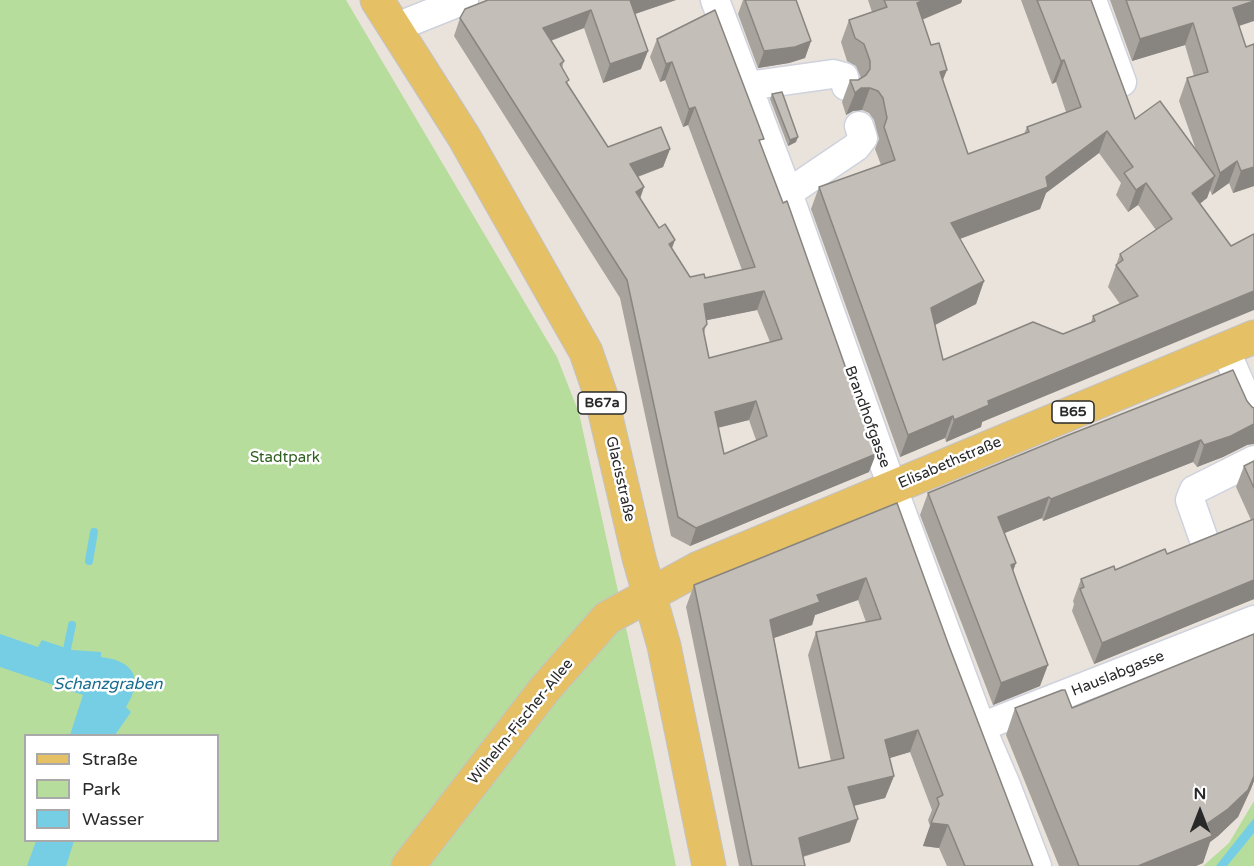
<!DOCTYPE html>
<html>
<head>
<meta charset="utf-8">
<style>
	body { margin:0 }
	#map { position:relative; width:1254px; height:866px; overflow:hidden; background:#eae3dc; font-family:"Varela Round",sans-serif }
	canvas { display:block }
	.legend { position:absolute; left:24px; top:734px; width:195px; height:108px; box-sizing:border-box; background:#fff; border:2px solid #a9a9a9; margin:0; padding:8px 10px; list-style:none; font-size:18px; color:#292929 }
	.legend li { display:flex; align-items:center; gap:12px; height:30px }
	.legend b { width:30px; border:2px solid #a9a9a9 }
	.north { position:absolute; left:1170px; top:782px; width:60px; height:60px; -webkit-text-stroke:4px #fff; paint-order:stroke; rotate:0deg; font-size:16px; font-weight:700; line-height:24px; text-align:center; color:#292929 }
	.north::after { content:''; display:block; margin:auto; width:21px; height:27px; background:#292929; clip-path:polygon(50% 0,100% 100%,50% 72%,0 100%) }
</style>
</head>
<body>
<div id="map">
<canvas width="1254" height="866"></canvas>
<ul class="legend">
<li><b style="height:8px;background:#e6c065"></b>Straße</li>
<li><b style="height:16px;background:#b6dd9c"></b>Park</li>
<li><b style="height:16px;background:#76cee5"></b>Wasser</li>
</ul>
<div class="north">N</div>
</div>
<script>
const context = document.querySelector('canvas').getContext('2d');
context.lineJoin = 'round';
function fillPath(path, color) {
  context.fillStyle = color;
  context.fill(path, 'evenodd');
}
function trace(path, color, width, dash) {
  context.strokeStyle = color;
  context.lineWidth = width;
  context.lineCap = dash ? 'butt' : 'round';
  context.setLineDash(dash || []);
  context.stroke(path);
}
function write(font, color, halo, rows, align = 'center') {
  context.font = font + ' "Varela Round",sans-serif';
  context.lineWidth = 5;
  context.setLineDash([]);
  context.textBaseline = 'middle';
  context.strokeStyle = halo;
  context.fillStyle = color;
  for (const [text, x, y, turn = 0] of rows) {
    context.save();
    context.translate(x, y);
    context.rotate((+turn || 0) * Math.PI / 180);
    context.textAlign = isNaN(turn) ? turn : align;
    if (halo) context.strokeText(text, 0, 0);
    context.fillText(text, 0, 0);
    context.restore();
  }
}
fillPath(new Path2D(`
	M0,0H346L557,357L579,413L651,742L676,866H0ZM26,736H218V840H26Z
	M1254,801V866H1203L1229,843Z`), '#b6dd9c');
fillPath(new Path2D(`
	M0,634L38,647L42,640L72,650L101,652V657C134,661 144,678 126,707L131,712L115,735H70L83,695L0,667Z
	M1254,818V833L1227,866H1216Z
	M36,841H74L66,866H27Z`), '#76cee5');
trace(new Path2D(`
	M89,561L94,532
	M67,649L72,625`), '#76cee5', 8);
const minor = new Path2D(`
	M715,0L788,193L885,467L981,727L1006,785L1037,866
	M1092,0L1122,82
	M394,28L464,0
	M747,86L833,74L844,77L846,86
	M788,193L856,147L863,138L859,126
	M1225,349L1254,416
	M1203,537L1190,500L1194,490L1254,460
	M981,727L1254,620`);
const major = new Path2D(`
	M377,0L464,137L586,352L601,396L639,558L664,646L709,866
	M408,866L544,690L607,618L699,568L1254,337`);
trace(minor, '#ced2dd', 31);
trace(major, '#c3c3c3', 35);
trace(minor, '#fff', 28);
trace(major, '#e6c065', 33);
fillPath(new Path2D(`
	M488,0H676L635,14L641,69L603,83L584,28L551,41L564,61L562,68L568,84L608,147L670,149L663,167L638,177L640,198L690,277L705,278L742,270L688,125L683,127L665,80L660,82L650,57L657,39L761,145L869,472L690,546L671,536L620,298L454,36L460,18ZM757,310L770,342L709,358L704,334L707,320ZM749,420L756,440L724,454L718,428Z
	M743,0H796L811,41L805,58L789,63L758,68L738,14Z
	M868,0H962L961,3L922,20L968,154L1024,134L1027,127L1066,112L1056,82L1052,84L1021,0H1091L1135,119L1196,150L1179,101L1187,78L1194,76L1185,45L1132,61L1110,0H1254L1239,26L1246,47L1254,44V186L1233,193L1229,183L1212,195L1210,190L1207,198L1200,204L1231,246L982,422L981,427L946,442L945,438L900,457L811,209L819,187L881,165L875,149L879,139L874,120L869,113L862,110L853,111L846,115L842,102L850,80H858L861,78L856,66L847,61L841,42L849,20L872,12ZM1099,153L1121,183L1116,195L1128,212L1138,205L1156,230L1120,254L1108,287L1120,304L1093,316L1091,322L1063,334L943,360L935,325L976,304L984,281L960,239L1040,209L1046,193Z
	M772,94L796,142L788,146L770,99Z
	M1228,372L1247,445L1223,457L1197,467L1193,462L1043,521L1042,518L1004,533L1040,686L993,705L920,515L928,493Z
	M1254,461V599L1094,664L1072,611L1074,604L1073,601L1081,579L1115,570L1167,554L1251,520L1236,487L1244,466Z
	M897,503L949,646L1033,866H947L939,848L923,846L930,826L928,820L932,810L910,752L889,758L894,776L885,798L854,806L850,842L803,857L805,866H739L686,607L694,585ZM858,600L866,622L816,632L808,655L831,761L799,768L774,638L812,625L815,615Z
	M1254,634V781L1238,817L1218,836L1210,842L1203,863L1196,866H1059L1006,735L1015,708H1072Z`), '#a8a39d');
fillPath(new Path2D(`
	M630,0H676L623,18Z
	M924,0H962L961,3L909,25L917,3Z
	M1254,1V21L1224,31L1233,8Z
	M591,10L584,28L536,46L543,28Z
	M1193,23L1185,45L1132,61L1140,39Z
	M811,41L805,58L789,63L758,68L764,51Z
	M648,51L641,69L603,83L610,64Z
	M1064,60L1056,82L1052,84L1061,61Z
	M672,62L665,80L660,82L666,64Z
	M947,70L938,92L940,72Z
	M861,88H870L862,110L853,111L846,115L855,93Z
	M695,107L688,125L683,127L689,109Z
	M1107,131L1099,153L1046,193L1040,209L943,245L951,223L1046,177Z
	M798,137L796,142L788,146L790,140Z
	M670,149L663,167L623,182L630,164Z
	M1237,161L1229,183L1212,195L1220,173Z
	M1254,167V186L1233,193L1241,171Z
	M1215,176L1207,198L1184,215L1192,193Z
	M1146,183L1138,205L1128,212L1136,190Z
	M644,187L638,205L636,192Z
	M675,240L668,259L669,244Z
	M984,281L976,304L923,331L931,308Z
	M764,291L757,310L698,322L704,304Z
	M1254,291V310L982,422L981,427L946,442L954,420L988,401Z
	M756,401L749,420L708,430L715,412Z
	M953,416L945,438L900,457L908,435Z
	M1254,424V444L1247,445L1223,457L1197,467L1204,445Z
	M1201,440L1193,462L1043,521L1051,499Z
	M876,454L869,472L690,546L696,528Z
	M1049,497L1042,518L990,539L998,517Z
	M1016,563L1008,585L1011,565Z
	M866,578L858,600L815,615L812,625L762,642L770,620L817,595Z
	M1254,580V599L1094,664L1102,643Z
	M1048,665L1040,686L993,705L1001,683Z
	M918,730L910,752L877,762L885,740Z
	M894,776L885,798L840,809L848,787Z
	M1254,776V781L1251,789L1238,817L1218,836L1210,842L1203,863L1196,866H1138L1208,823Z
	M858,819L850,842L791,860L799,838Z
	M931,823L948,825L939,848L923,846Z`), '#888580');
const building = new Path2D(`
	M488,0H630L648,51L610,64L591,10L543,28L564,61L560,64L569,80L566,82L608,147L661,127L670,149L630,164L644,187L636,192L659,228L665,224L675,240L669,244L690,277L704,274L705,278L755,267L695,107L689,109L672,62L666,64L657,39L715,10L764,139L759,140L783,203L787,201L876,454L696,528L678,517L627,280L460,18L465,9ZM764,291L782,339L709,358L703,329L707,324L704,304ZM756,401L767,436L724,454L715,412Z
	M745,0H796L811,41L795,47L764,51Z
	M884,0H924L917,3L931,45L939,43L947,70L940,72L968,154L1029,132L1027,127L1081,107L1064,60L1061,61L1037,0H1091L1135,119L1160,101L1215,176L1192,193L1231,246L1254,234V291L988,401L989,405L954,420L953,416L908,435L819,187L895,160L884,127L887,118L883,98L878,91L870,88H861L855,93L850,80H858L866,75L870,69V61L864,44L855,38L849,20L887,7ZM1107,131L1133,167L1124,173L1136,190L1146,183L1172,219L1120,254L1123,260L1116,265L1138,296L1093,316L1095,321L1063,334L1033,322L943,360L931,308L984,281L951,223L1048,187L1046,177Z
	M1126,0H1254V1L1233,8L1246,47L1254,44V167L1241,171L1237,161L1220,173L1187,78L1208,72L1193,23L1140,39Z
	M782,92L798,137L790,140L772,94Z
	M1233,370L1247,401L1252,407L1254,408V424L1231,436L1204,445L1201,440L1051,499L1049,497L998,517L1016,563L1011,565L1018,585L1048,665L1001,683L928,493L1066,436L1228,372Z
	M1254,461V488L1244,466Z
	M897,503L949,646L1033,866H965L948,825L931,823L939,804L937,798L943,795L918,730L885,740L894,776L848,787L858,819L799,838L805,866H752L694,585ZM866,578L881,619L816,632L844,758L799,768L770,620L820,602L817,595Z
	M1254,519V580L1102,643L1080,589L1084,587L1081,579L1114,566L1115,570L1165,549L1167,554Z
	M1254,634V776L1248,790L1228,809L1208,823L1212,836L1138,866H1079L1015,708L1062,690H1065L1072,708Z`);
fillPath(building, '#c3beb7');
trace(building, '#888580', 1.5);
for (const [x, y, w] of [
	[602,403,48],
	[1073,412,42]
]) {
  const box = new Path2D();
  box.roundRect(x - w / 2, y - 11, w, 22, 4.5);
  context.fillStyle = '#fff';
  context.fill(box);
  trace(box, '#292929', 1.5);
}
write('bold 14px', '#292929', null, [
	["B67a",602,403],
	["B65",1073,412]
]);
write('15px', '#292929', '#fff', [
	["Brandhofgasse",867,417,70],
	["Elisabethstraße",950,463,-23],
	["Glacisstraße",620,479,77],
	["Hauslabgasse",1118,674,-22],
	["Wilhelm-Fischer-Allee",521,722,-51]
]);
write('15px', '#30601f', '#fff', [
	["Stadtpark",285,458]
]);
write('italic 16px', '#176d8f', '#fff', [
	["Schanzgraben",108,685]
]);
</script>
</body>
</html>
